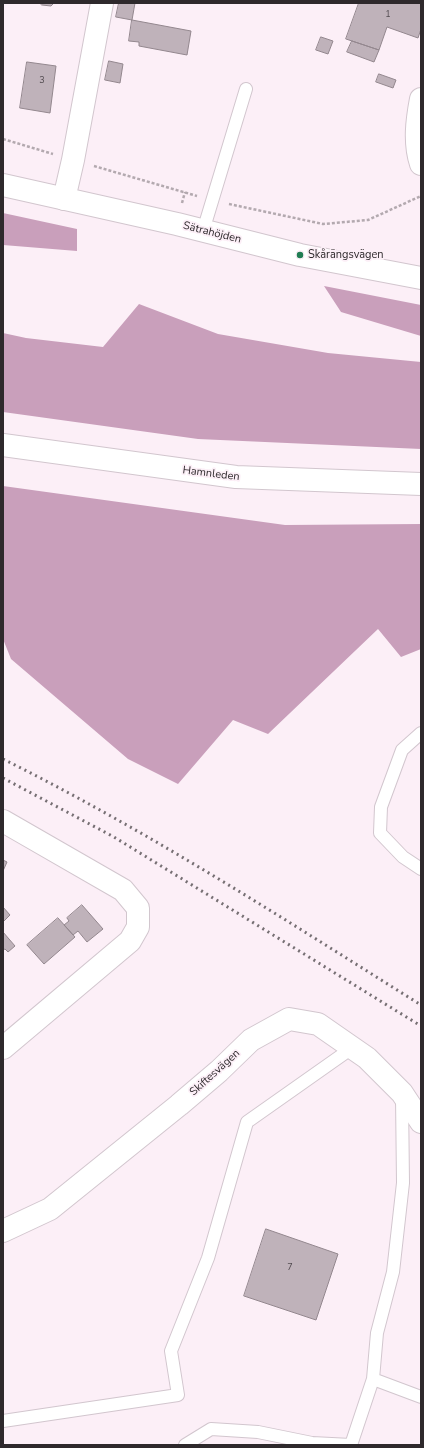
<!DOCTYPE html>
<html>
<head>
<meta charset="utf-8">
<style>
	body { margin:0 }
	#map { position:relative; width:424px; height:1448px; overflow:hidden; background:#fceff7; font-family:"Nunito Sans",sans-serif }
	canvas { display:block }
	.frame { position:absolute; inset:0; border:4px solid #2e292c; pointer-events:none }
</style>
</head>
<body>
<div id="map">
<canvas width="424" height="1448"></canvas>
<div class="frame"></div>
</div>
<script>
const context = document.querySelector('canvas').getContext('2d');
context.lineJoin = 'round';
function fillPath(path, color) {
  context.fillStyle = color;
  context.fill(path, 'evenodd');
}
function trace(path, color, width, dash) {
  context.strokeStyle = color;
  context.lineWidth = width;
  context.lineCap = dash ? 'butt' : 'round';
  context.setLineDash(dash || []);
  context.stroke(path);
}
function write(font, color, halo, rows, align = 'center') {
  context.font = font + ' "Nunito Sans",sans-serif';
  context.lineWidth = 3.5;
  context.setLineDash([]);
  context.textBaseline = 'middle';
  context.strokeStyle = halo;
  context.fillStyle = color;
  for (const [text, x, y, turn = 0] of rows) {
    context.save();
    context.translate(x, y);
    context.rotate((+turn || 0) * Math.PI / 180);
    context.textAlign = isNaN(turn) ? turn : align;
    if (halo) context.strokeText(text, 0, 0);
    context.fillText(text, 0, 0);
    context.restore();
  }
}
fillPath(new Path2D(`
	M3,213L77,229V251L3,245Z
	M324,286L421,305V336L341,312Z
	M139,304L218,334L328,353L421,362V449L198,439L3,412V333L26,338L103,347Z
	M3,486L285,525L421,524V649L401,657L378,629L268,734L233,720L178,784L128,759L11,659L3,639Z`), '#c99fbb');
const building = new Path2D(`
	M40,3H54L51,6L42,5Z
	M119,3H135L132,20L116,17Z
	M359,3H421V29L418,38L387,27L379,50L346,39Z
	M132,20L191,31L187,55L139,46V42L129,41Z
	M321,37L333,41L328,54L316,50Z
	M352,41L379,50L374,62L347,52Z
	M109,61L123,64L120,83L105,80Z
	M27,62L56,66L50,113L20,108Z
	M379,74L396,80L393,88L376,82Z
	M3,860L7,862L3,871Z
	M82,905L103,929L87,942L78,931L73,935L64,925L69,921L67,918Z
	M3,907L10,915L4,921L3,920Z
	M58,918L75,937L44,964L27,945Z
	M3,932L15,946L8,952L5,949L3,950Z
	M266,1229L338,1254L316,1320L244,1296Z`);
fillPath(building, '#bfb2ba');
trace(building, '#93878e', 1);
const lane = new Path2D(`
	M203,231L246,89
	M421,733L402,750L381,807L380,833L403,857L421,869
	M373,1379L377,1333L393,1272L403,1183L402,1097
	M3,1421L178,1395L171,1351L208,1258L247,1122L352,1048
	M185,1445L211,1429L258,1432L312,1443L351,1445L373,1379L421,1397`);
const street = new Path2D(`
	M421,99C417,120 414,143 421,164
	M64,199L73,160L102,3
	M3,821L123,890L138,908V927L130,941L3,1048
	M3,1231L50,1209L179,1105L219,1071L251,1040L289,1019L318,1024L367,1058L402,1093L421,1122`);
const secondary = new Path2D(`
	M3,185L177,224L300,255L421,278
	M3,445L236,477L421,484`);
trace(lane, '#d2c6ce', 14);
trace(street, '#d2c6ce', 24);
trace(secondary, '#d2c6ce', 24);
trace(new Path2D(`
	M3,139L53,154
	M94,166L197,196
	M182,203L185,192
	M229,204L323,224L368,220L421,196`), '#b3a9af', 2.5, [3, 2]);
trace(lane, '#fff', 12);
trace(street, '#fff', 22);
trace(secondary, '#fff', 22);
trace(new Path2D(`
	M3,759C148,831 284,919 421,1005
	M3,778L114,837L421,1026`), '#766f73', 3, [2, 4]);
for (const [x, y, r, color] of [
	[300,255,4,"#217d53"]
]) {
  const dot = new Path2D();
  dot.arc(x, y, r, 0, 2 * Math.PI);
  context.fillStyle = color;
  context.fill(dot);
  trace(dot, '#fceff7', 1.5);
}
write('9px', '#524b50', null, [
	["1",388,15],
	["3",42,81],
	["7",290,1268]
]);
write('11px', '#2e292c', '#fceff7', [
	["Sätrahöjden",212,233,14],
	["Hamnleden",211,474,7],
	["Skiftesvägen",215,1073,-42]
]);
write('11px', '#2e292c', '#fceff7', [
	["Skårängsvägen",308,255]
], 'left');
</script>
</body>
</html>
